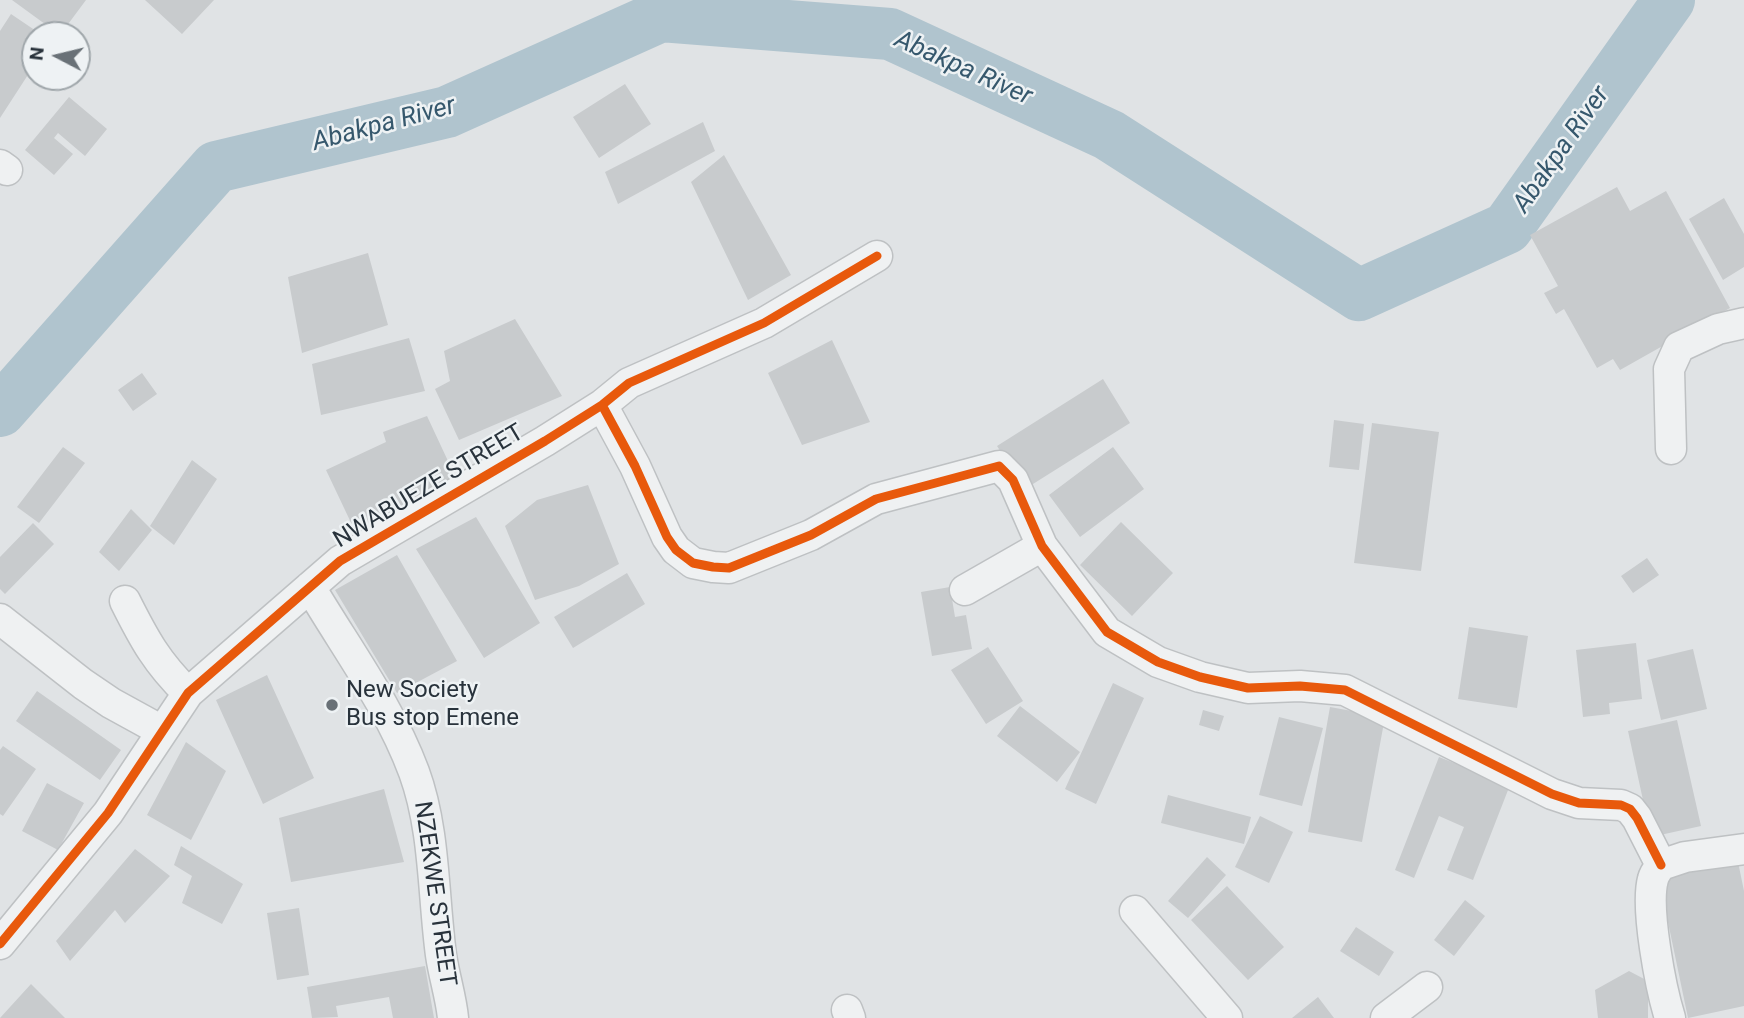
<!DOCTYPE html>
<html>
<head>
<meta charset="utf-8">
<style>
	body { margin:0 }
	#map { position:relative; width:1744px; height:1018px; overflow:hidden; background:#e0e3e5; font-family:Roboto,sans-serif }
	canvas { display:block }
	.north { position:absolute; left:21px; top:21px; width:70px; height:70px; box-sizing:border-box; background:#eef2f4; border:2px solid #9fa6aa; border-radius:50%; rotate:277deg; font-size:19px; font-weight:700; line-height:28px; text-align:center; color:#29333c }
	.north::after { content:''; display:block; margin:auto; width:24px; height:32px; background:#697177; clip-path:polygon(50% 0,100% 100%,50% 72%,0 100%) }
</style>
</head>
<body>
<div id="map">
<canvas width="1744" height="1018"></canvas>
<div class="north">N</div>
</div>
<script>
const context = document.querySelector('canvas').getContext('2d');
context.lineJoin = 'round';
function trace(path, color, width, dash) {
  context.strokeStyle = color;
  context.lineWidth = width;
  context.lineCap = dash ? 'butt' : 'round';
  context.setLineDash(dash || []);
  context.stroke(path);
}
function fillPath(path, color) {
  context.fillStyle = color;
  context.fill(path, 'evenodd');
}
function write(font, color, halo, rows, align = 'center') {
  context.font = font + ' Roboto,sans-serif';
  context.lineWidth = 5;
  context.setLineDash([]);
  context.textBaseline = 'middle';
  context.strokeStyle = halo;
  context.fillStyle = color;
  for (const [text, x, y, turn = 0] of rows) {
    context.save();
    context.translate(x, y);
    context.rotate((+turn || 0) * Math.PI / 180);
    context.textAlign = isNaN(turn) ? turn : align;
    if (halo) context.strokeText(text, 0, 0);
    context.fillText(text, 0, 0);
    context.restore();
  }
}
trace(new Path2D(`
	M0,411L216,167L447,112L661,16L890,34L1109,135L1359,295L1507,228L1669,0`), '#b0c4ce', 52);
fillPath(new Path2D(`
	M12,0H86L60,35Z
	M145,0H214L182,34Z
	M11,14L42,35H35V64L0,118V31Z
	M625,84L651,124L599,158L573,117Z
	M69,97L107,129L85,156L58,133L54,138L73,154L54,175L25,150Z
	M703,122L715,151L618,204L605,172Z
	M724,155L791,275L748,300L691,182Z
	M1617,187L1630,211L1666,191L1730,308L1620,370L1613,359L1597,368L1564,309L1556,314L1544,293L1558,286L1530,235Z
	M1724,198L1744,234V267L1723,280L1689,219Z
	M368,253L388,325L302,353L288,277Z
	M515,319L562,396L459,440L435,389L450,381L444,351Z
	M409,338L425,391L321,415L312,364Z
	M832,340L870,422L802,445L768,373Z
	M142,373L157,394L133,411L118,390Z
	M1103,379L1130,423L1025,489L997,446Z
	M427,416L455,476L419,500L354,529L326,470L386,442L383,432Z
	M1334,420L1364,424L1359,470L1329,467Z
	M1372,423L1439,432L1421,571L1354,563Z
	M63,447L85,463L39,523L17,507Z
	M1113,447L1144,489L1080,537L1049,495Z
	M192,460L217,479L174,545L150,526Z
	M588,485L619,564L579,586L535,600L505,526L537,500Z
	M131,509L152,530L119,571L99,552Z
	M476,517L540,623L484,658L416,549Z
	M1121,522L1173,573L1132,616L1080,565Z
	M33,523L54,544L5,594L0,589V557Z
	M397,555L457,661L397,693L335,590Z
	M1647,558L1659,575L1633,593L1621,576Z
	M627,573L645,604L573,648L554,617Z
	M950,587L955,617L966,615L972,649L932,656L921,592Z
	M1469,627L1528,636L1517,708L1458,699Z
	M1636,643L1642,699L1609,703L1610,714L1583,717L1576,650Z
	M988,647L1023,701L986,724L951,670Z
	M1693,649L1707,709L1661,720L1647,660Z
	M267,675L314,778L263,804L216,700Z
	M1113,683L1144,698L1096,804L1065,789Z
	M37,691L121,750L100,780L16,721Z
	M1020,706L1080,752L1057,782L997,736Z
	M1330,707L1385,717L1362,842L1308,832Z
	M1203,710L1224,716L1219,731L1199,725Z
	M1279,717L1323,728L1302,806L1259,795Z
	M1677,720L1701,826L1651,837L1628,731Z
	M186,742L226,771L191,840L147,815Z
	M3,746L36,769L3,816L0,814V750Z
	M1439,757L1510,785L1473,880L1447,870L1464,827L1439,816L1414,878L1395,870Z
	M47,783L84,803L58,850L22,831Z
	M384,789L404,862L291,882L279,818Z
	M1168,795L1251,817L1244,844L1161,823Z
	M1260,816L1293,832L1269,883L1235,867Z
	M181,846L243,884L222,924L182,903L192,876L174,865Z
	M135,849L170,876L125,923L115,910L70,961L56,941Z
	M1207,857L1226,875L1188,918L1168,901Z
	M1738,862L1744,891V1006L1688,1018L1659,879Z
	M1227,886L1284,947L1248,980L1191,920Z
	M1465,900L1485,916L1454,956L1434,940Z
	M299,908L309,975L277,980L267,913Z
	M1356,927L1394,952L1379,976L1340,951Z
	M425,966L434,1018H393L389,997L336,1006L338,1017L312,1018L307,987Z
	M1629,971L1648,981V1018H1598L1595,990Z
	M31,984L65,1018H0Z
	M1318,997L1334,1018H1292Z`), '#c8cbcd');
const street = new Path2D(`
	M0,165L7,170
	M602,405L635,466L667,537L676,550L693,563L713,567L729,568L811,535L876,499L999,466L1013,480L1042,546L1107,632L1158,662L1200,677L1248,688L1300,686L1345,690L1552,794L1579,803L1621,805L1630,809L1637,818L1661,865
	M1671,449L1669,369L1679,347L1718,329L1744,323
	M310,587C346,648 389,705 414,772C435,829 433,895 441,955C444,976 451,997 453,1018
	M965,590L1042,546
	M125,601C144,639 157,663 188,693
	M0,619L83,684L111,703L162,731
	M1135,911L1227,1018
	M0,944L108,813L188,693L340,561L545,441L602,405L629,383L764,323L877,256
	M847,1010L850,1018
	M1386,1018L1427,987
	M1670,1018C1661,989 1645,908 1653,879C1654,875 1658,869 1661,865L1685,857L1744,849`);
trace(street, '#bec1c3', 33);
trace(street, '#eff1f2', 30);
trace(new Path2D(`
	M602,405L635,466L667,537L676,550L693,563L713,567L729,568L811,535L876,499L999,466L1013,480L1042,546L1107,632L1158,662L1200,677L1248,688L1300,686L1345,690L1552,794L1579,803L1621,805L1630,809L1637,818L1661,865
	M0,944L108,813L188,693L340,561L545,441L602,405L629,383L764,323L877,256`), '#e8590c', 9);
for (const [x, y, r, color] of [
	[332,705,7,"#697177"]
]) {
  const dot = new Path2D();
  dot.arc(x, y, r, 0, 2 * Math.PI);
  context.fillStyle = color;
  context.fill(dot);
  trace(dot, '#eef2f4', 2.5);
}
write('24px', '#29333c', '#eef2f4', [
	["NWABUEZE STREET",429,487,-31],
	["NZEKWE STREET",434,894,82]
]);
write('24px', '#29333c', '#eef2f4', [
	["New Society",346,691],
	["Bus stop Emene",346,719]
], 'left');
write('italic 26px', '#36586d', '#eef2f4', [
	["Abakpa River",963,69,24],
	["Abakpa River",384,125,-15],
	["Abakpa River",1562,150,-55]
]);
</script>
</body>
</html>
